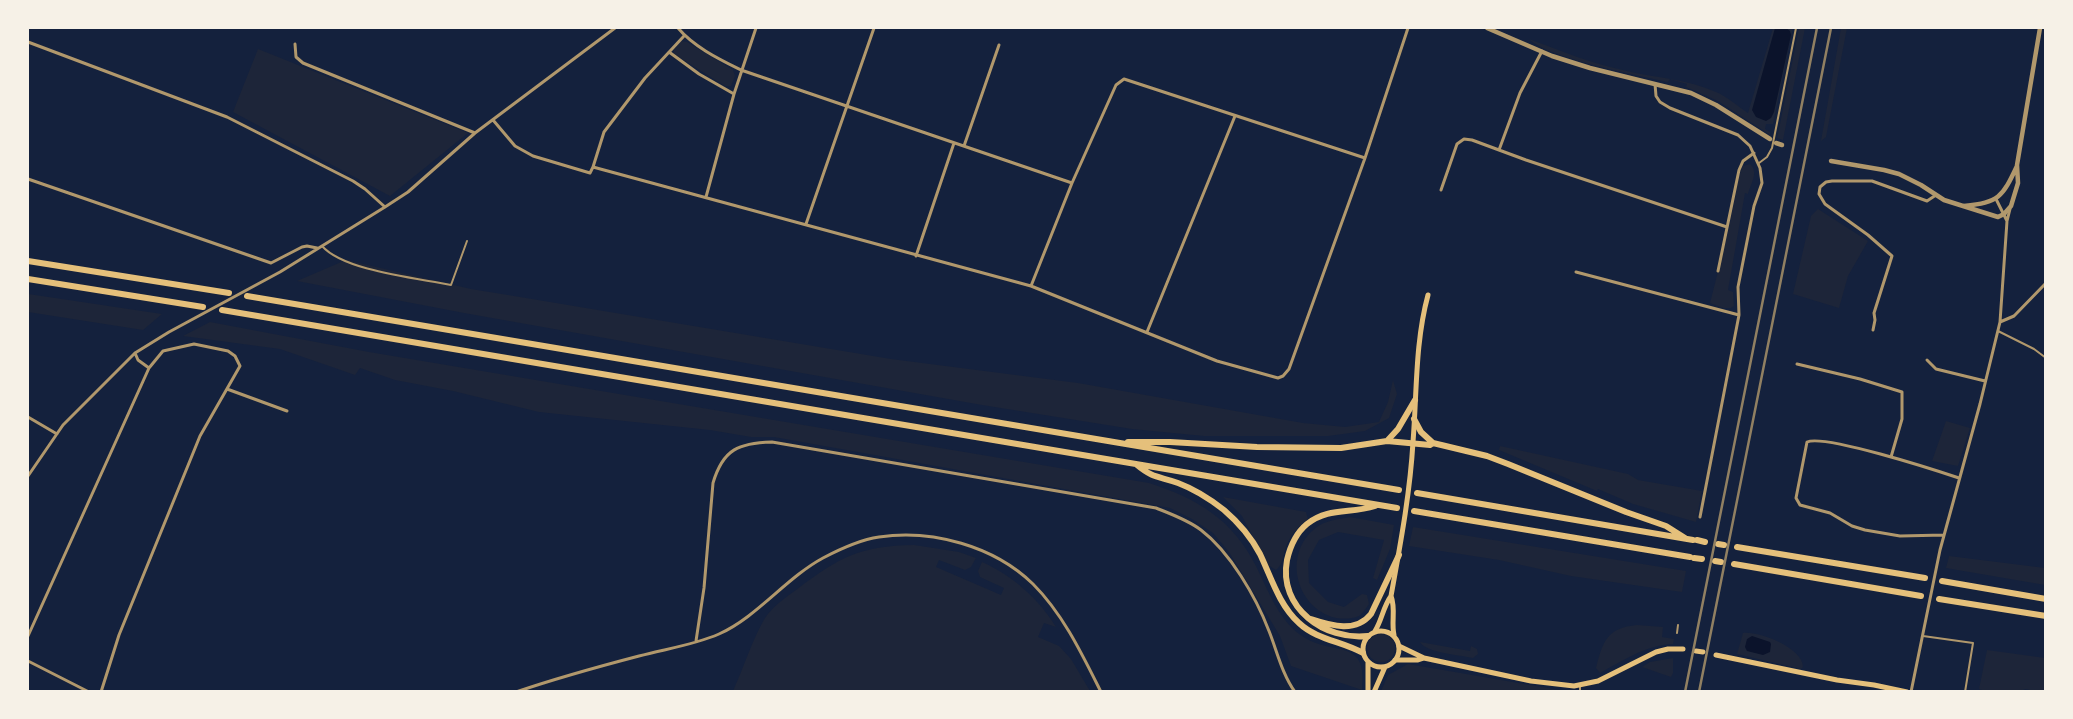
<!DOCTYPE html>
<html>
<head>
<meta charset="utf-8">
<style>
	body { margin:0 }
	#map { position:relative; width:2073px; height:719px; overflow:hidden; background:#14213d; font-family:Cabin,sans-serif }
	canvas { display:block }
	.frame { position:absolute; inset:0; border:29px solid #f6f1e7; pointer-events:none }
</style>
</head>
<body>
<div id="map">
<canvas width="2073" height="719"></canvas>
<div class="frame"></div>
</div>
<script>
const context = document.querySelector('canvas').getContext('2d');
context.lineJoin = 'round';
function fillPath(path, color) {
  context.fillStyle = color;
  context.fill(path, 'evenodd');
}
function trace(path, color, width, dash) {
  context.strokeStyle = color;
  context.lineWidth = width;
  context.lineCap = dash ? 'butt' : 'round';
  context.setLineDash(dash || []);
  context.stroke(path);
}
fillPath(new Path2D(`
	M1773,28H1793L1773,124H1766L1765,129L1770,132V135L1718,101L1686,87L1687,84L1670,79L1668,82C1640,76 1547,58 1529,39C1561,51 1593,64 1627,71C1657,78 1687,79 1716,92C1728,97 1737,106 1748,113Z
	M1799,28H1805L1783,140L1777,138L1779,129Z
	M1841,28H1847L1826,137L1821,141Z
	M681,41L687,42L733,70L735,76L731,86H725L674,54V49Z
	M258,49L468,133L390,196L233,112Z
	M1750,164C1759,172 1751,183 1748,194L1745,193L1728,290L1733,292L1734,306L1731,308H1723L1710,303L1729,228L1740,173L1743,166Z
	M1818,209L1868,241L1848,276L1839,308L1793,294L1811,216Z
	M346,260L471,289L514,296L891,359L1078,383L1303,423L1345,427L1379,422L1388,402L1393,380L1397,394L1389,418L1365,431L1328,436H1204L1132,429L982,405L464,313L297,281Z
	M28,294L35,295L162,314L143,330L28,312Z
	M210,322L369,352L1149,483C1198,499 1232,519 1256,566C1269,592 1279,622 1305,638C1336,656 1368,638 1362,690L1291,666L1280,636L1229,552L1213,533L1192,519L1170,508L774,437H751L710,430L539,412L453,391L395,380L360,368L355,375L280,349L183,336Z
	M1946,421L1970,428L1958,466L1932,461Z
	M1500,446L1628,474L1638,480L1702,491L1696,522L1633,504L1598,489L1597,491L1499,450Z
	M1223,497L1306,512L1308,519C1299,526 1292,533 1287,544C1283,553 1284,564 1276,570L1268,565L1242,516Z
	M1350,517L1394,525L1390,549L1377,580L1373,578L1384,540L1338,532L1319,540L1308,560L1309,583L1328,602L1344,607L1362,594L1367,595L1369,604C1366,608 1363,613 1359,616C1352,619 1344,619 1336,618C1294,608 1281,549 1320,525C1329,520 1340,519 1350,517Z
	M1413,527L1686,571L1682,592L1571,576L1499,560L1409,546Z
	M914,545L959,552L976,558L971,567L965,570L939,560L936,567L1001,595L1004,588L980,577L978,571L982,562C1012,575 1039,599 1056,627L1044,623L1038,637L1059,646L1071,659L1090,691H733C743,669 753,638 765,618C773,606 785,598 796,590C839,557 860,546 914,545Z
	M1949,556L2045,568V585L1946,568Z
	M1637,625L1663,627L1662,637L1674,639L1673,644C1646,645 1624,660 1600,673L1596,668C1603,641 1607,628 1637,625Z
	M1743,633C1759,631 1803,648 1803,667L1801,669L1737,654Z
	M1367 648a14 14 0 1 1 28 0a14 14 0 1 1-28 0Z
	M1420,642L1470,651L1471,646L1477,649L1478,654L1473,658C1460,655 1426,653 1420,642Z
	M1987,650L2045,658V691H2033L2026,689L2020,691H1984L1979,689Z
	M1673,658V673L1671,677L1642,667L1650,662Z
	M1408,664L1565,691H1381L1388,675Z`), '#1d2539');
fillPath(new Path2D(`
	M1775,28H1786L1790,31L1791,35L1774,112L1771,118L1766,121L1756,117L1752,110Z
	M1752,636L1770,642L1771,644L1770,652L1763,655L1747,651L1745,647L1747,639Z`), '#0b132b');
trace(new Path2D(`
	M1759,163L1767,157L1772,148L1796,28
	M322,246C344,271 417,278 451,285L467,241
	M1998,331L2034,349L2046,358
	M1677,633L1678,625
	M1923,636L1973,643L1965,692
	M1580,692V685`), '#b1986c', 2);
trace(new Path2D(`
	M678,28C694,47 719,59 741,70L1072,183
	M28,42L227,117L353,181L365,189L385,207
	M295,44L296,57L303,63L475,133
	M669,52L699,74L734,94
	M1655,84L1656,96L1660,102L1670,108L1738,135L1750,146L1760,168L1762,183L1754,206L1738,287L1739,315L1700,517
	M493,120L515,146L533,156L590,173L593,167L1031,286L1217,361L1278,378L1283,376L1289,369L1365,158L1408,28
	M964,146L999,45
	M1499,150L1520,93L1542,51
	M593,167L604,132L645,78L684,36
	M28,179L271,263L302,247L307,246L317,248
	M1441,190L1457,144L1464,139L1472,140L1526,160L1727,227
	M706,197L734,94L756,28
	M1996,199L2007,221
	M806,224L874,28
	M916,256L954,143
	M1718,271L1739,170L1743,161L1754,153
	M1576,272L1739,315
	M1031,286L1072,183L1116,85L1124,79L1365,158
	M2000,322L2014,316L2046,283
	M1873,330L1875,320L1874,313L1892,256L1868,235L1825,204L1819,194L1820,187L1826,182L1832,181H1872L1927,201L1936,195
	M1147,332L1235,116
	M1927,360L1936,369L1985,381
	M1797,364L1860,379L1902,392V419L1891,457
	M227,389L287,411
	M28,417L57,434
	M28,476L63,425L135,353L169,332L280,272L385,207L408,192L475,133L615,28
	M1944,535L1900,536L1865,530L1852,526L1830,513L1800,505L1796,498L1807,442C1824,434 1935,470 1959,478
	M28,636L149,368L138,360L135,353
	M696,641L704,588L713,483C723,449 739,443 772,442L1156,508C1171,514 1188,520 1201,530C1230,552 1256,597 1269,631C1277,651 1282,674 1295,692
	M28,661L89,692
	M101,692L119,635L200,436L240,366L235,356L228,351L194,344L163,351L149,368
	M516,692C557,678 597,667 639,656C665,649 694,645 719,634C757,617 786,578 823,558C840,549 859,540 879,537C932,529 994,546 1033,584C1063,614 1082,654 1101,692
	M1911,692L1940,550L1980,404L2000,322L2007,221L2010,209`), '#b1986c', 3);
trace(new Path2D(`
	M1487,28L1552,56L1590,68L1691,93L1716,105L1770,139
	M1776,143L1782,145
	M1831,161L1884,170L1899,174L1921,185L1944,200L1998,217L2004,214L2011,206L2018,183L2017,165L2040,28
	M1964,206C1999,202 2002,198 2017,166`), '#b1986c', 4.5);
trace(new Path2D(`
	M1399,646L1424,658L1531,681L1574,686L1598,681L1656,652L1668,649H1683
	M1696,651L1703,652
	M1716,655L1837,680L1874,685L1907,692
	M1395,660H1418L1424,658`), '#e5c07b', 5);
trace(new Path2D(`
	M1391,596C1396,609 1391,622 1394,635
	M1363 649a18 18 0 1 1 36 0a18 18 0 1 1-36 0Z
	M1375,631C1382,620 1383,607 1391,596C1400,546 1410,494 1413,442C1417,392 1415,343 1428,295
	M1368,692V662
	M1374,692L1385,667`), '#e5c07b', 5);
trace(new Path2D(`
	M28,261L229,293
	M28,279L203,307
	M247,296L1399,490
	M222,310L1397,508
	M1414,419L1421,432L1433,443
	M1387,441L1398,429L1415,400
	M1128,442H1170L1257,447L1341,448L1387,441L1430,445L1433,443L1487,456L1508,464L1626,512L1666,526L1685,538
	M1137,465C1154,479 1159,476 1178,483C1194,489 1210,499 1224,510C1238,522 1251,537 1260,554C1271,577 1279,605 1299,623C1317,640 1342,641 1363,653
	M1417,493L1693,540
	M1414,511L1690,557
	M1697,540L1705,542
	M1718,544L1724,545
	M1737,547L1925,578
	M1694,558L1702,559
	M1715,561L1721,562
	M1734,564L1921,596
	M1942,581L2046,599
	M1939,599L2046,616
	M1311,619C1332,626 1356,633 1371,614L1399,555
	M1368,636C1325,641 1278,608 1287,560C1290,547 1296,533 1307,524C1329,507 1350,514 1375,506`), '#e5c07b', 6);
trace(new Path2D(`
	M1685,692L1817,28
	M1699,692L1831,28`), '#918062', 2.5);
</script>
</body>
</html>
